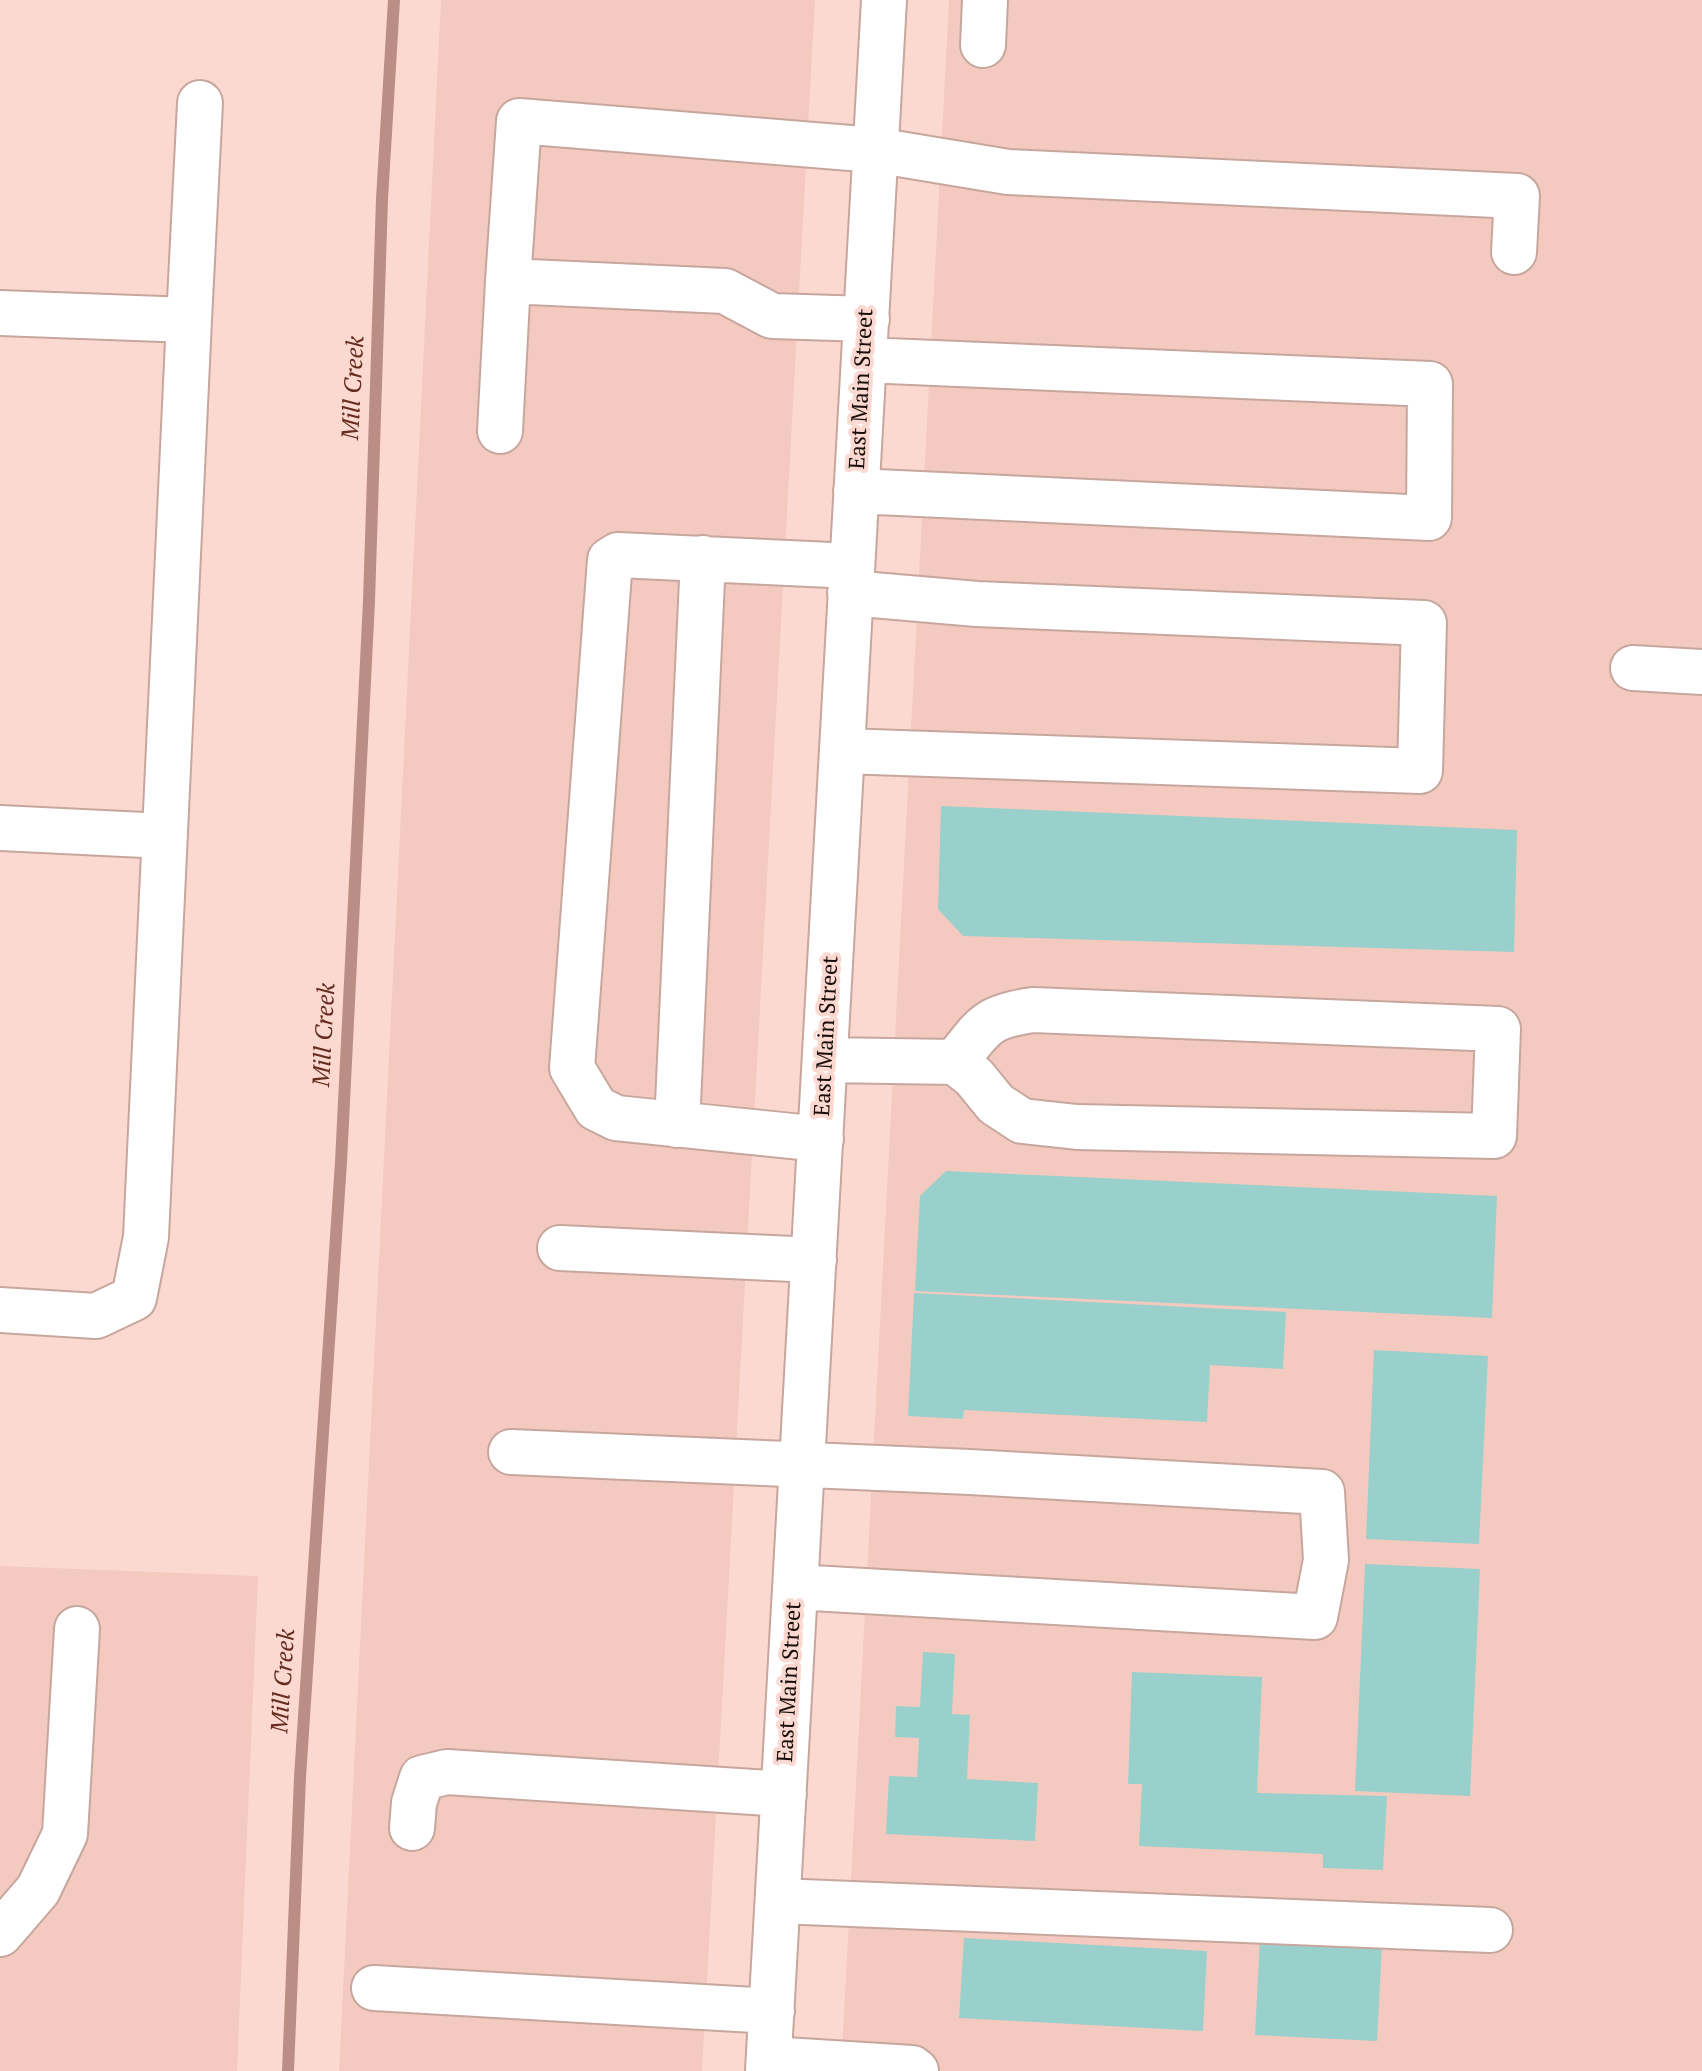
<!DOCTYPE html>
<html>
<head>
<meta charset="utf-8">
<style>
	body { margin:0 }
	canvas { display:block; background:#fbd9d0 }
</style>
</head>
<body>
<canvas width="1702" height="2071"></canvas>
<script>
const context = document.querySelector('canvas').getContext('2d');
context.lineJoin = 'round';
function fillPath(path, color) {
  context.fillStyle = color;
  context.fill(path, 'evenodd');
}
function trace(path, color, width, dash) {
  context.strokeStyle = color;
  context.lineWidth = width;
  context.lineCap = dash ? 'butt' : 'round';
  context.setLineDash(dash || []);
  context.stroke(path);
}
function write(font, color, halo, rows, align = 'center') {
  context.font = font + ' "PT Serif",serif';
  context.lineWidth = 8;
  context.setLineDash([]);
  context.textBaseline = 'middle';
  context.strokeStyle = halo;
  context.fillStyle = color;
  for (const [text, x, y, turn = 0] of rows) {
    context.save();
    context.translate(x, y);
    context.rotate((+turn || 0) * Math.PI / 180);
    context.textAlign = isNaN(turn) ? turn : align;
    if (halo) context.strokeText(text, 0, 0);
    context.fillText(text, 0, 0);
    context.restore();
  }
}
fillPath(new Path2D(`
	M441,0H815L702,2071H339Z
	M949,0H1702V2071H841Z
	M0,1566L258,1576L237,2071H0Z`), '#f4cac0');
trace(new Path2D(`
	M288,2071L300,1777L341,1162L369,601L382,199L394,0`), '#ba8e84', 12);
fillPath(new Path2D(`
	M941,806L1517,830L1514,952L963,936L938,909Z
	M946,1171L1497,1196L1492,1318L915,1291L920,1196Z
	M914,1293L1286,1312L1283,1369L1210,1365L1207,1422L964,1410L963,1419L908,1416Z
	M1374,1350L1488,1356L1479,1544L1366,1539Z
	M1365,1564L1480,1569L1470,1796L1355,1791Z
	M923,1652L955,1654L952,1714L970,1715L967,1779L1038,1783L1035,1841L886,1834L889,1776L917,1777L919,1738L895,1737L896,1706L920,1707Z
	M1132,1672L1262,1677L1257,1793L1387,1796L1383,1870L1323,1868V1854L1139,1846L1142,1784H1128Z
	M964,1938L1207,1951L1203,2031L959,2018Z
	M1260,1938L1382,1944L1377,2041L1255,2035Z`), '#9ad0cb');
const minor = new Path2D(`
	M983,45L985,0
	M0,313L189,320L200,103
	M867,319L772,316L725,291L508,281L519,121L875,150L1008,172L1517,196L1514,252
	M500,431L508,281
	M856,491L1429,518L1430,384L864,360
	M1633,668L1702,672
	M843,751L1420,771L1424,623L977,604L850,593
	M0,828L165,836
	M825,1060L955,1062L974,1077L996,1104L1022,1121L1077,1127L1494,1136L1498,1029L1033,1010C985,1017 984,1026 955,1062
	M677,1125L703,558
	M821,1139L616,1118L596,1108L572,1068L610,560L618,555L852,566
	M560,1248L814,1260
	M0,1310L96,1316L134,1298L146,1237L189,320
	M511,1452L970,1472L1322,1492L1326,1560L1315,1617L795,1587
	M412,1828L414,1803L422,1778L447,1772L784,1794
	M778,1901L1490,1930
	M0,1934L38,1890L65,1834L77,1629
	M374,1988L772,2011
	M769,2059L912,2068L916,2071
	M768,2071L884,0`);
trace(minor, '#c7a69e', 48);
trace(minor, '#fff', 44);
write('22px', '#180d0a', '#fbd9d0', [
	["East Main Street",862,389,-87],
	["East Main Street",827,1036,-87],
	["East Main Street",790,1682,-87]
]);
write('italic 24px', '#652c1f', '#fbd9d0', [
	["Mill Creek",354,388,-87],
	["Mill Creek",325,1035,-87],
	["Mill Creek",284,1681,-86]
]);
</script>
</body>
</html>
